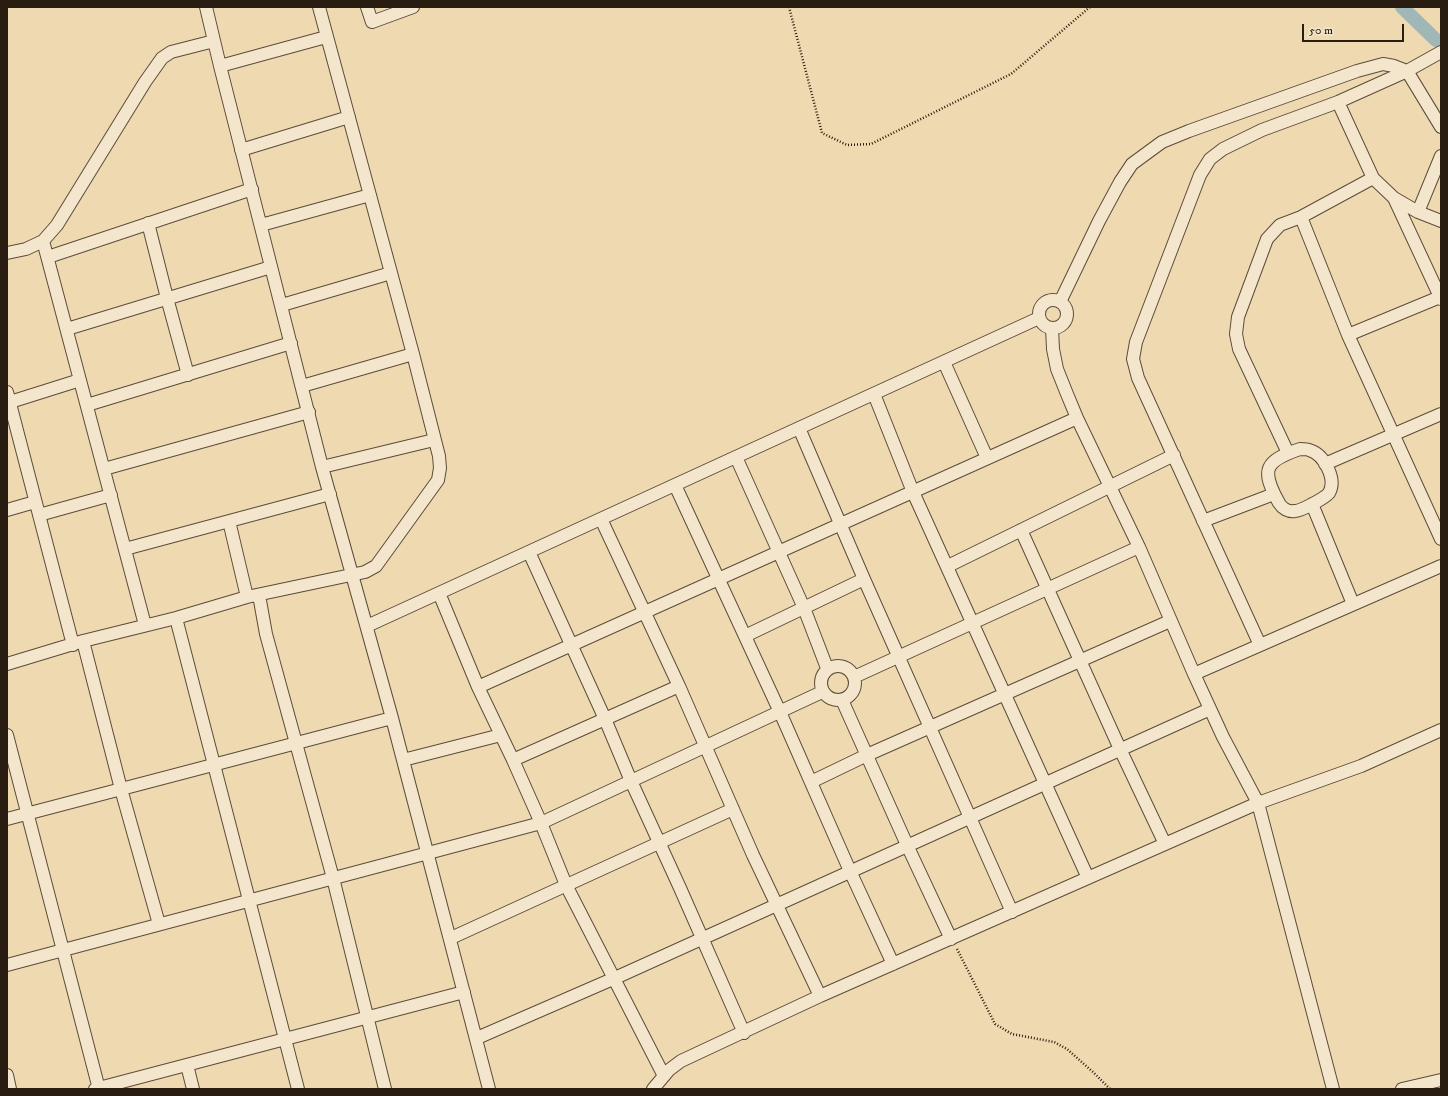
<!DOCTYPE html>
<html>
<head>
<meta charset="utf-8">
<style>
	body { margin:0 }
	#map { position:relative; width:1448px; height:1096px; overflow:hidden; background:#eed9b0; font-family:"IM FELL DW Pica",serif }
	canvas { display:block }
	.frame { position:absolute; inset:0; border:8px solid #291d12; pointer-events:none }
	.scale { position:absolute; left:1302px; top:24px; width:102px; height:18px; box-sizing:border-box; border:2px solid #291d12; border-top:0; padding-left:5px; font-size:12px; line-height:14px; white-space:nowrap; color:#291d12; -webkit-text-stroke:3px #f4e6cc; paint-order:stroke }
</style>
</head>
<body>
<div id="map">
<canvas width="1448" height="1096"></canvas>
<div class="frame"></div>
<div class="scale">50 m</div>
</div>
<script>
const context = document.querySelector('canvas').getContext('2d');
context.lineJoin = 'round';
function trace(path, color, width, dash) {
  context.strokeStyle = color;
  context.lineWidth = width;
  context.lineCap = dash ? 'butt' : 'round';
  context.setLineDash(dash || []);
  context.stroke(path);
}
trace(new Path2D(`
	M1402,7L1436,40`), '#9fb7b7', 14);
const street = new Path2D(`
	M206,7L220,66L322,467L392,718L489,1089
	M367,7L372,22L413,7
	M220,66L326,37
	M1338,102L1373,178L1394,198L1418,212L1441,221
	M241,150L349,117
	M1394,198L1441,299
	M1418,212L1441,156
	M1301,217L1348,335L1441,539
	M148,223L167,298L188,375
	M261,225L370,195
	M43,241L145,625
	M7,253L26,249L43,241L57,225L145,82L162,58L171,52L214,41
	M48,257L252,189
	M1039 314a14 14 0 1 1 28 0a14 14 0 1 1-28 0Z
	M1060,302L1099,221L1120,182L1132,164L1162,142L1189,131L1357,71L1383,64L1394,66L1407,71L1441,127
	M282,305L391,273
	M1052,328L1053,349L1057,369L1067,394L1077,418L1139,547L1194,674
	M67,329L271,267
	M1348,335L1440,297
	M944,362L987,458
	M302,386L413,354
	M7,392L73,645
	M874,394L913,492L1088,878
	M7,403L80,380
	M87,405L291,343
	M799,428L864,579L1012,912
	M1300,449C1303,449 1307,449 1309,450C1324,454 1337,479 1329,493C1325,498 1301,511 1295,511C1288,512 1282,508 1279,503C1260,469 1265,461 1300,449Z
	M1288,453L1239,349L1236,334L1238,317L1267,239L1280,225L1301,217L1373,178
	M736,457L804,608L827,668
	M1325,464L1441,414
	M322,467L434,440
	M104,469L309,412
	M675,485L780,712L850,871L893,964
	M1312,504L1353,604
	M7,510L35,502
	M39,515L111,495
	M601,519L679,686L753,855L820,996
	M229,521L247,597
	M1203,521L1274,494
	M1021,530L1120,749L1165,844
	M125,549L330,494
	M529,552L605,719L631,781L680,888L744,1033
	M948,566L1174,455
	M439,593L478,687L513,760L541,823L566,885L664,1076
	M259,595L266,634L333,878L385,1089
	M176,618L298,1089
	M367,626L1039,318
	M745,636L864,579
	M83,641L121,789L159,924
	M1260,645L1138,378L1133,359L1136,342L1200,175L1210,159L1223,149L1262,130L1338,102L1407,71L1441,52
	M7,664L83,641L176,618L247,597L365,572L376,566L438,480L440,468L439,456L413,354L319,7
	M821 683a17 17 0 1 1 34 0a17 17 0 1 1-34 0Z
	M854,677L1139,547
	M478,687L1077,418
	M842,700L907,845L951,939
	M7,735L99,1089
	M403,760L501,735
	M513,760L679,686
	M811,782L867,755L1170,621
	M7,819L392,718
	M451,938L733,809
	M7,965L541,823L822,692
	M477,1038L615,978L1210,709
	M187,1065L193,1089
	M7,1075L10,1089
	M95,1089L464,992
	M653,1089L669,1070L681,1061L820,996L1258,803L1361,766L1441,730
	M1333,1089L1258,803L1223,737L1194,674L1441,566
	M1402,1089L1441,1080`);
trace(street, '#5a4c3a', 14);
trace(new Path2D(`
	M789,7L822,133L847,145L871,144L1011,74L1090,7
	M957,949L995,1024L1012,1034L1054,1042L1067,1049L1093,1072L1110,1089`), '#291d12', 2.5, [1, 2]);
trace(street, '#f4e6cc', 12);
</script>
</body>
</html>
